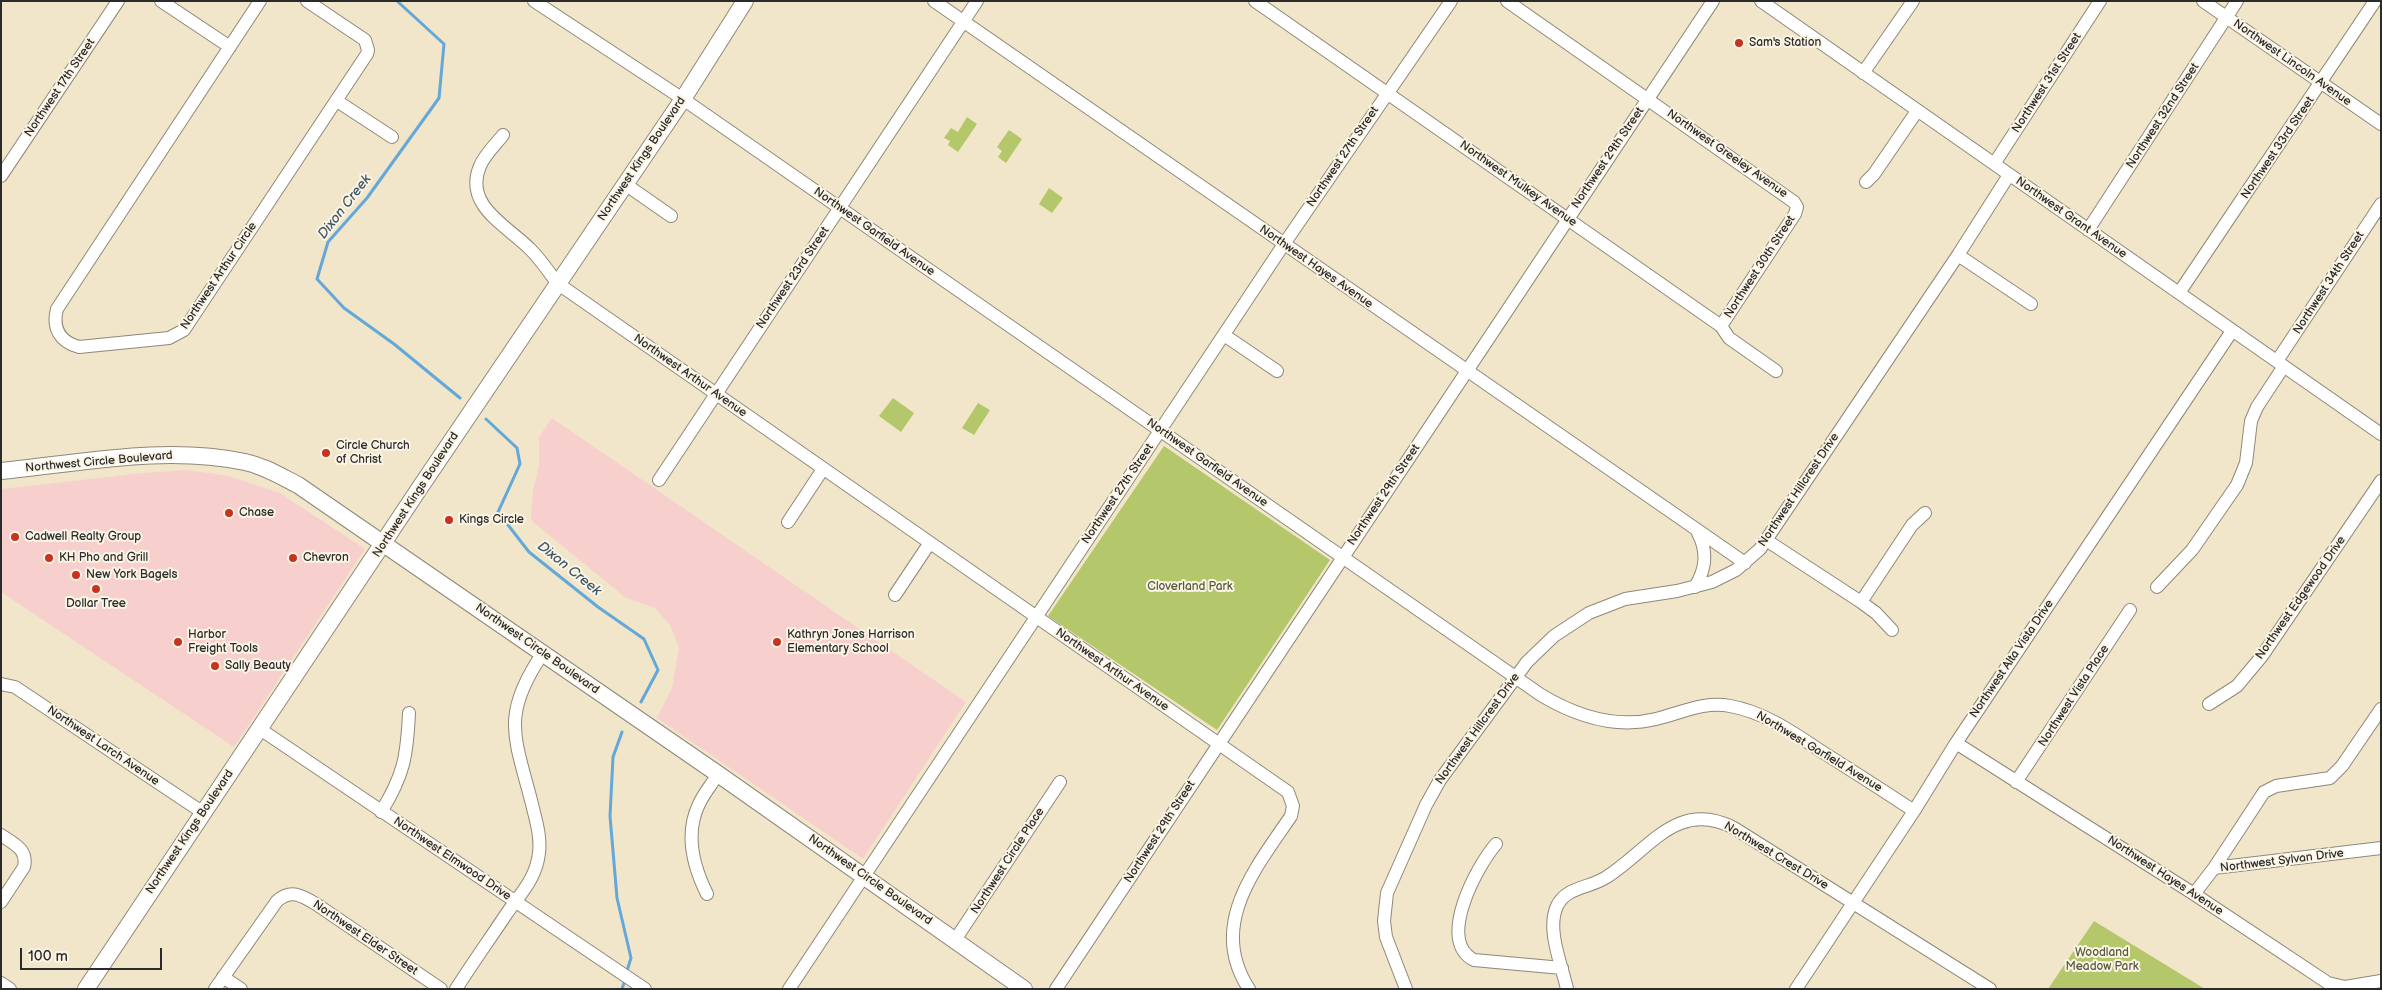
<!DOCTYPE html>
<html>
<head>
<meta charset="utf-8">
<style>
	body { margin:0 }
	#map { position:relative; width:2382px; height:990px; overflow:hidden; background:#f1e6c9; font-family:"Balsamiq Sans",sans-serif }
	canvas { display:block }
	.frame { position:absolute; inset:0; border:2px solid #2b2b2b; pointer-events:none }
	.scale { position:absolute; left:20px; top:948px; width:142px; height:22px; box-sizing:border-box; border:2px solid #2b2b2b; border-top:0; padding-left:6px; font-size:15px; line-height:18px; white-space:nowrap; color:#2b2b2b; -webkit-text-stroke:4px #fcf5e5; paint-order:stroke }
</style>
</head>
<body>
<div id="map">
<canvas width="2382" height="990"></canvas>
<div class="frame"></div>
<div class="scale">100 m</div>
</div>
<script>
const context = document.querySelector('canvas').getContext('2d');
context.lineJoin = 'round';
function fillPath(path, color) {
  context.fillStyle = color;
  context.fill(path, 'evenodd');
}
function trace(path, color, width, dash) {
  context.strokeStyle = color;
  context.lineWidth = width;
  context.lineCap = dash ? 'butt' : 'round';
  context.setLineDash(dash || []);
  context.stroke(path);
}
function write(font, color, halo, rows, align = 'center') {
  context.font = font + ' "Balsamiq Sans",sans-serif';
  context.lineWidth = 4;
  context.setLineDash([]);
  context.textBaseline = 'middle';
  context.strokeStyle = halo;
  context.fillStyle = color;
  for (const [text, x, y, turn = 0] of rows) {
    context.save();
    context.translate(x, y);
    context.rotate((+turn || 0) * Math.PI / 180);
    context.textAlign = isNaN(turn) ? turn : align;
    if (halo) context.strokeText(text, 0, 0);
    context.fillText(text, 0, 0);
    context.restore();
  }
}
fillPath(new Path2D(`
	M552,418L966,702L863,859L657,718L672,688L679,648L670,625L655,608L626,598L533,522L531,517L533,491L539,466V437Z
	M188,470L229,476L280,493L365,549L234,747L1,592V489L144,473Z`), '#f7d0ce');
fillPath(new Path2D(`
	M967,117L977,124L958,152L948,145L950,141L944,138L951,128L958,132Z
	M1009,130L1022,139L1006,163L998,157L1002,151L997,147Z
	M1049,188L1063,198L1052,213L1039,204Z
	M893,398L914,413L901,432L879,416Z
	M978,403L990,410L974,435L962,428Z
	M1164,446L1330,560L1217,730L1048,616Z
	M2094,921L2205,989H2048Z`), '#b4c76b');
trace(new Path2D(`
	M397,1L444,44L439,98L367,198L328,242L317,279L344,308L394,344L460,398
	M486,419L517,448L520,464L498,512L529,552L598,607L644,639L658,670L641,702
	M622,732L613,757L610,816L617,898L631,958L626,974
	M622,989L625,980`), '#64a8d9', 3);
const minor = new Path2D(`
	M161,1L230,47
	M260,1L57,309C52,328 60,342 79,347L169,338L184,330L367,54L368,50L365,40L307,1
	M534,1L683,99L1541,695C1576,716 1615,729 1656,719C1681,713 1704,701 1730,706C1765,712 1795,734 1824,753C1854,772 1884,791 1914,811
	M934,1L1745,563
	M1255,1L1721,326L1729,338L1776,371
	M1507,1L1794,202L1797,207L1795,214L1721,326
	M1761,1L2381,434
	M2203,1L2381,124
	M1863,73L1913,1
	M337,101L392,137
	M503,135C496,144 485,154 480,166C463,206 508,226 531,250C541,260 549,272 557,283L1288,792L1293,806L1291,816C1256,868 1207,925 1249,989
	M1994,164L2100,1
	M1,176L118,1
	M1866,182L1874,174L1917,111
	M625,184L671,216
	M2088,230L2237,1
	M1958,255L2031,304
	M2179,293L2375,1
	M1224,335L1277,371
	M2277,361L2381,204
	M659,480L977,1
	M788,522L823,469
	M1766,540L1861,602L1876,613L1892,630
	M1695,587C1706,569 1708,552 1698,533
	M2157,587L2192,550L2237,485L2246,463L2251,421L2257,407L2284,366
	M895,595L929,544
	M1861,602L1912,525L1925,513
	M1,684L15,687L202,812
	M2209,704L2237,686L2262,656L2381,481
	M260,729L645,989
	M1956,743L2194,894L2328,983L2345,987L2381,981
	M2016,782L2130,610
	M381,812C404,775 407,756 409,713
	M1,835C14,844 28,849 24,867L1,902
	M1496,844C1477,866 1436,941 1474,960L1562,968
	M2214,868L2264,792L2276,786L2330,778L2342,766L2381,709
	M707,894C693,866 685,833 699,804C704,793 712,784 718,774
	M2194,894L2214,868L2381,848
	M955,940L1060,782
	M223,977L241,989
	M1,983L10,989
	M215,989L277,901C291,889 301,895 316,904L441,989
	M456,989C472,964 489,940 505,916C519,895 536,880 539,853C541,836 536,821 532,804C515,737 500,716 543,653
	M789,989L1284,244L1451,1
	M1056,989L1713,1
	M1406,989L1386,937L1384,921L1387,893L1426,805L1440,780L1527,662L1554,636L1589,613L1625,599L1677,591L1712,582L1736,570L1760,549L1958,255L2009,175
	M1567,989C1562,965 1546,930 1557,906C1566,887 1589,888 1605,878C1648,852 1676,798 1734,828L1990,989
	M1796,989L1914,811L1956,743L2232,331`);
const major = new Path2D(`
	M1,471C82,463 165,445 245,462C264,466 280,476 298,485L718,774L1024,989
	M86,989L421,486L683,99L745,1`);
trace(minor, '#8e887a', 14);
trace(major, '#8e887a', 18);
trace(minor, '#fff', 12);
trace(major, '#fff', 16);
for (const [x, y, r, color] of [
	[1739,43,5,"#c8321e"],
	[326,453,5,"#c8321e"],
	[229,513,5,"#c8321e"],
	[449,520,5,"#c8321e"],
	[15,537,5,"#c8321e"],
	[49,558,5,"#c8321e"],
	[293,558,5,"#c8321e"],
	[76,575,5,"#c8321e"],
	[96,589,5,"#c8321e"],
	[178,642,5,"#c8321e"],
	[777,642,5,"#c8321e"],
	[215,666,5,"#c8321e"]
]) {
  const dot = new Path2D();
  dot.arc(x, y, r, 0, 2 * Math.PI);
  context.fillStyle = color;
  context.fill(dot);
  trace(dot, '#fcf5e5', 2);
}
write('12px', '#2b2b2b', '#fcf5e5', [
	["Sam's Station",1749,43],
	["Circle Church",336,446],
	["of Christ",336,460],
	["Chase",239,513],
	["Kings Circle",459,520],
	["Cadwell Realty Group",25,537],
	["KH Pho and Grill",59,558],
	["Chevron",303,558],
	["New York Bagels",86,575],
	["Dollar Tree",96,604,"center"],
	["Harbor",188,635],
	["Freight Tools",188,649],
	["Kathryn Jones Harrison",787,635],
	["Elementary School",787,649],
	["Sally Beauty",225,666]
], 'left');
write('12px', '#2b2b2b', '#fcf5e5', [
	["Northwest Lincoln Avenue",2292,63,35],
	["Northwest 31st Street",2047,83,-57],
	["Northwest 17th Street",60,88,-56],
	["Northwest 32nd Street",2163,116,-57],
	["Northwest 33rd Street",2278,148,-56],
	["Northwest Greeley Avenue",1727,154,35],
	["Northwest 27th Street",1343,157,-56],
	["Northwest 29th Street",1608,158,-56],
	["Northwest Kings Boulevard",642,159,-56],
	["Northwest Mulkey Avenue",1518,184,35],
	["Northwest Grant Avenue",2071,218,35],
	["Northwest Garfield Avenue",874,232,35],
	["Northwest Hayes Avenue",1316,267,35],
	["Northwest 30th Street",1760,267,-57],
	["Northwest Arthur Circle",219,276,-56],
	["Northwest 23rd Street",793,278,-56],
	["Northwest 34th Street",2329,283,-57],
	["Northwest Arthur Avenue",690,376,35],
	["Northwest Circle Boulevard",99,462,-5],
	["Northwest Garfield Avenue",1207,463,35],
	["Northwest Hillcrest Drive",1799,490,-56],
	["Northwest 27th Street",1118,494,-56],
	["Northwest Kings Boulevard",416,495,-57],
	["Northwest 29th Street",1384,495,-56],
	["Northwest Edgewood Drive",2301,598,-55],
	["Northwest Circle Boulevard",537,649,35],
	["Northwest Alta Vista Drive",2012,659,-56],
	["Northwest Arthur Avenue",1112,670,35],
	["Northwest Vista Place",2074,696,-57],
	["Northwest Hillcrest Drive",1478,729,-54],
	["Northwest Larch Avenue",103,746,34],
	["Northwest Garfield Avenue",1819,752,31],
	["Northwest Kings Boulevard",190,832,-56],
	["Northwest 29th Street",1160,832,-57],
	["Northwest Crest Drive",1776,856,31],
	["Northwest Elmwood Drive",452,859,34],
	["Northwest Circle Place",1008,861,-57],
	["Northwest Sylvan Drive",2282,861,-7],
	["Northwest Hayes Avenue",2165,876,33],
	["Northwest Circle Boulevard",870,880,35],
	["Northwest Elder Street",365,938,34]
]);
write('12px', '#545a3e', '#fcf5e5', [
	["Cloverland Park",1190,587],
	["Woodland",2102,953],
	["Meadow Park",2102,967]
]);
write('italic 14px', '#3f5768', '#fcf5e5', [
	["Dixon Creek",345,207,-52],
	["Dixon Creek",569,569,39]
]);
</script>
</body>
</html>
